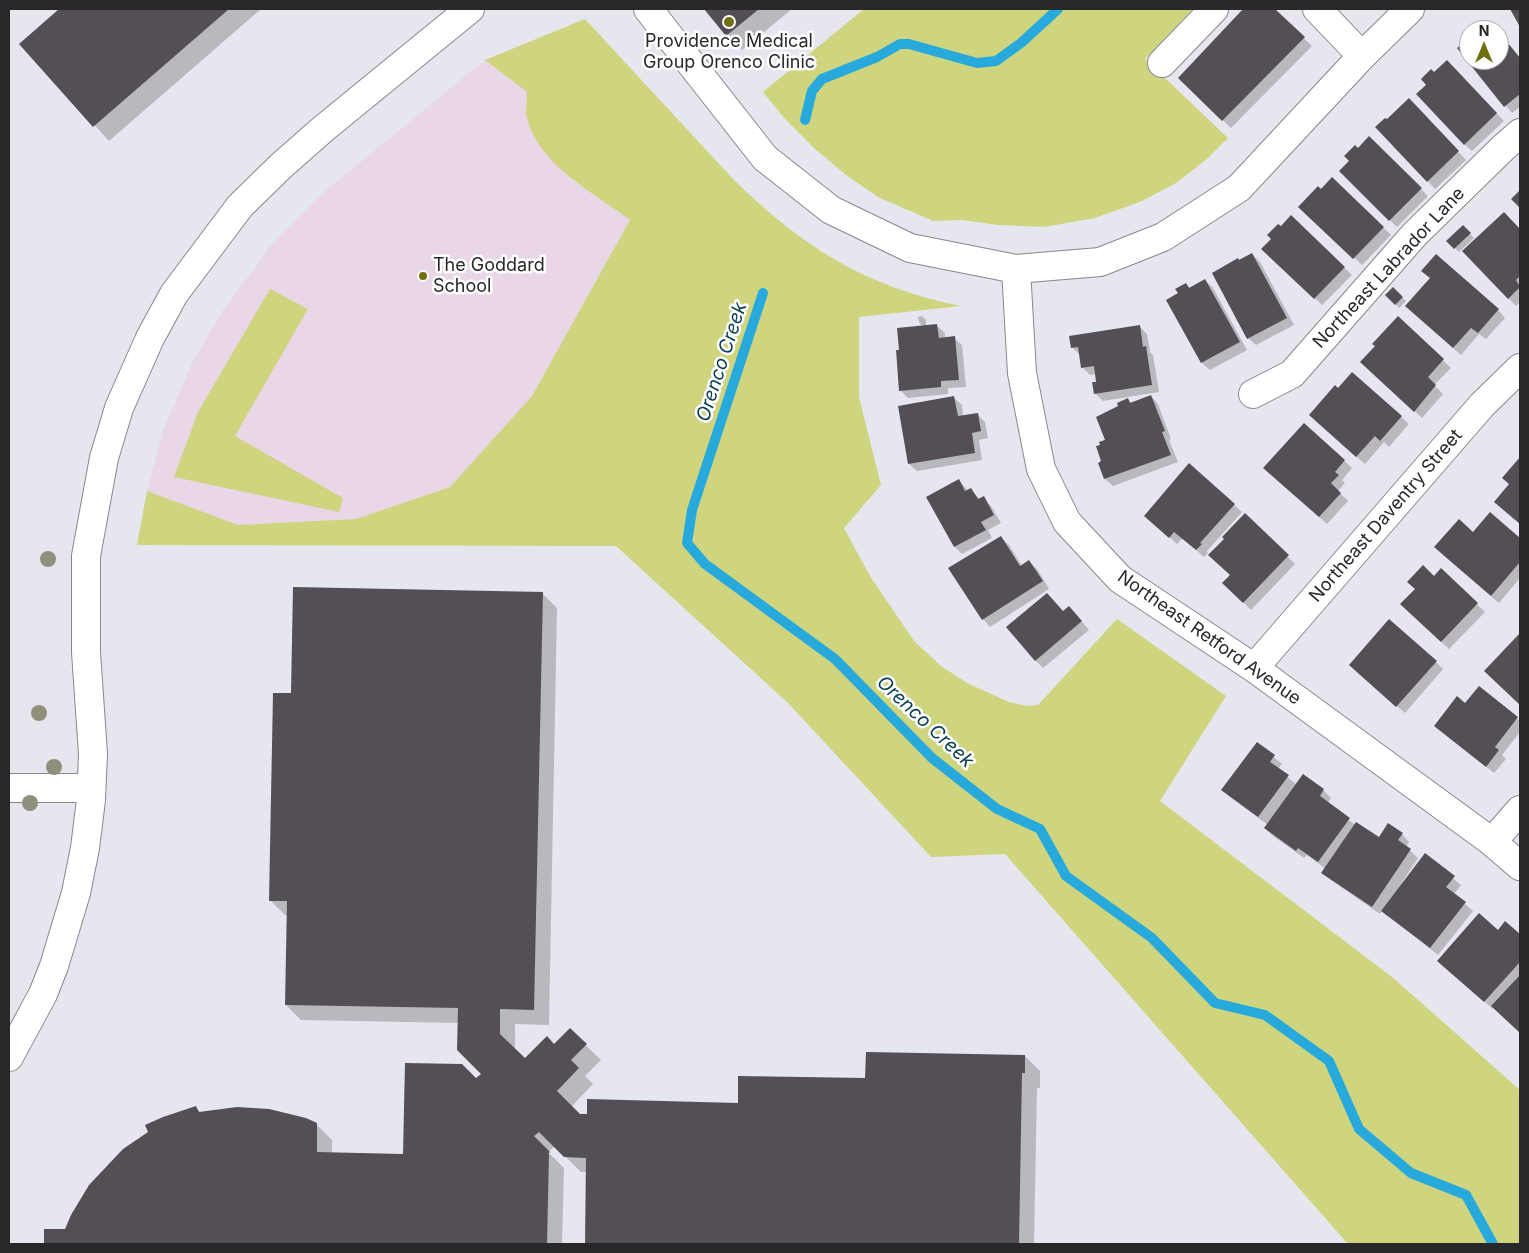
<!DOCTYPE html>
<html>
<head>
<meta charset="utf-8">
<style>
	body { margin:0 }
	#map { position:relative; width:1529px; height:1253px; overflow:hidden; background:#e6e6ef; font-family:Inter,sans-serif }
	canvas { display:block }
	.frame { position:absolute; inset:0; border:10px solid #28282b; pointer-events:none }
	.north { position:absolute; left:1459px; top:20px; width:50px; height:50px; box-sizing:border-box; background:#fff; border:1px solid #a9a9aa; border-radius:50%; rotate:0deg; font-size:14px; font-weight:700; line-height:20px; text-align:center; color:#28282b }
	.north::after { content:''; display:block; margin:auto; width:18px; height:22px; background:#706f12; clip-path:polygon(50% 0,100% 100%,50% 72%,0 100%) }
</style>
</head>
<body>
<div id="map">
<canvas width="1529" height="1253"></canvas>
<div class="frame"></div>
<div class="north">N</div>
</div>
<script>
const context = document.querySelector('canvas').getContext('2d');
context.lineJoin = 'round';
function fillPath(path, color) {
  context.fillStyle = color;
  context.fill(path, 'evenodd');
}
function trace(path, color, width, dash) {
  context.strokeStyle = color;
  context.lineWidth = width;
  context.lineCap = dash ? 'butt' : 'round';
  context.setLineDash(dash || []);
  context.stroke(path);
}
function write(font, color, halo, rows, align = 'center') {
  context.font = font + ' Inter,sans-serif';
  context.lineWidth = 5;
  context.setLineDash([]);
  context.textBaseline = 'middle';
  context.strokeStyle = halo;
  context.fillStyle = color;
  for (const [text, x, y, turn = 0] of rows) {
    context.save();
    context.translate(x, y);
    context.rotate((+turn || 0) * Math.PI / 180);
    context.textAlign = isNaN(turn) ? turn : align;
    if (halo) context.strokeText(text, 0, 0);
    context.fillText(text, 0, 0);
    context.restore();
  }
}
fillPath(new Path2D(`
	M485,60L527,92V118L569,177L630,220L532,396L450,487L356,519L238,525L147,491L164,428L194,359L223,310L273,243L324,192Z`), '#e9d6e7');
fillPath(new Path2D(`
	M864,9H1193L1145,59L1228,138L1207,159L1176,183L1142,201L1095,218L1044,227L998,225L962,220L933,221L878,197L846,175L814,148L785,119L763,92Z
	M585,19L733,179C802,247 866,287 961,306L859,317V397L881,485L844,528L870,576L914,641L941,666L967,683L1009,702L1027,706L1038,705L1117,619L1226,696L1160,801L1392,977L1520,1090V1244H1348L1005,854L931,857L788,703L616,546L137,545L147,491L238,525L356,519L450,487L532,396L630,220C593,192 541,167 527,119C525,111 527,101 527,92L485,60Z
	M270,289L308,309L235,436L343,498L339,512L174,477L198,412Z`), '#cfd47f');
fillPath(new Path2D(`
	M61,9H261L109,141L21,44Z
	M705,9H792L742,50Z
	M1245,9H1273L1312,46L1231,128L1180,78Z
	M1492,25L1497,30H1485Z
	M1499,32L1520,58V107L1512,113L1458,48L1469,40V60H1499Z
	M1447,62L1504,121L1472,151L1464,144L1434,74Z
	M1416,108L1466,160L1435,189L1428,181L1387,121Z
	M1369,138L1428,196L1397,227L1340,171Z
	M1332,179L1391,235L1362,265L1308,214L1321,190Z
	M1504,214L1520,231V302L1516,306L1464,251Z
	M1291,217L1352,275L1322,305L1263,249Z
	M1463,227L1474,238L1459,252L1448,241Z
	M1252,254L1260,262L1294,325L1256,345L1248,338L1239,261Z
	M1205,280L1213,288L1247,350L1210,370L1202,363L1180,293L1186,284L1190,288Z
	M1393,289L1406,301L1399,308L1387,295Z
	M1498,310L1505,318L1486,339L1479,334L1461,355L1414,313Z
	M922,316L926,320V327L937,326L945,333V338H954L962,345L966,387L948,388V394L908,398L900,390L901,351L923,327L919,322L918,317Z
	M1398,318L1451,368L1434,385L1443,394L1422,418L1369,369L1376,346Z
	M1140,327L1147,334L1150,352L1153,355L1159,392L1103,401L1095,393L1098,383L1096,374L1090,375L1082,367L1080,355L1072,347Z
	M1352,373L1409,424L1389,447L1384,442L1365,464L1318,423L1338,390Z
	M1151,396L1158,404L1171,439L1169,440L1178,462L1113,486L1105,479L1099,463L1103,462L1106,441L1120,407L1128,400L1132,403Z
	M954,398L962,405L963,417L978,415L985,422L988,438L979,440L982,460L917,471L909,464Z
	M1304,424L1352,468L1342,480L1345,483L1338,491L1348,501L1327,524L1272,475Z
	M1520,459V524L1503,509L1510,484L1504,478Z
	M959,480L968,491L971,489L980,500L983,498L991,506L1001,523L988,530L992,538L962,554L955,547Z
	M1234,505L1242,512L1207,551L1208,553L1204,557L1183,538L1177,544L1154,523Z
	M1490,514L1520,540V578L1499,603L1443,555L1473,533Z
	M1245,515L1295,564L1251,610L1224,583L1231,575L1225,539Z
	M1001,538L1009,545L1022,566L1029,562L1037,569L1049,589L990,627L983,619Z
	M1441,570L1485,612L1449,649L1409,612L1434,577Z
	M542,593L557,608L549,1025L515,1024V1050L525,1060L554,1045L570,1030L601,1060L585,1076L593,1084L571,1107L580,1115L739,1104L866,1080L1025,1056L1040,1071V1088H1037L1034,1244H586L587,1172H581L555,1146L548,1152L564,1168L562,1244H45V1231H66L196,1108L201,1113L316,1124L332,1140V1154L404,1155L483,1074L459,1023L301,1020L286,1005L288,915H285L270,900L292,694Z
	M1069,607L1089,630L1043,668L1035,660L1063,612Z
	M1520,634V704L1486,671Z
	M1436,662L1443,669L1405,713L1358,673Z
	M1479,688L1520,721V732L1502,755L1506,759L1494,773L1435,725L1465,705Z
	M1258,744L1282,764L1278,769L1297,785L1303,776L1323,790L1331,798L1328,803L1355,825L1379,839L1402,834L1409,842L1406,847L1418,858L1401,884L1402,885L1425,855L1461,885L1454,894L1473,911L1438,955L1382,910L1380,914L1331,880L1323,873L1326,869L1307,855L1304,858L1273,836L1265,828L1268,825L1230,797L1223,790Z
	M1505,922L1520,935V1032L1494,1007L1493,1009L1446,968L1498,931Z`), '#0003');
trace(new Path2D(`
	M805,120L812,91L822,79L877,57L900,44H909L977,63L996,61L1021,43L1058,9
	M763,293L692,510L687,543L705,564L835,659L932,758L997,809L1040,829L1066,876L1152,938L1215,1003L1265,1015L1329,1061L1359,1129L1411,1173L1466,1195L1493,1244`), '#27aadb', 10);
fillPath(new Path2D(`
	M59,9H229L93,127L19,44Z
	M704,9H759L726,36Z
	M1243,9H1275L1305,37L1222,121L1178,78Z
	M1510,9H1520V27Z
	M1499,32L1520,58V94L1504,107L1457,48L1469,39V60H1499Z
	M1447,60L1497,113L1464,145L1416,94L1426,85L1421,79L1431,69L1434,72Z
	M1409,98L1459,151L1427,182L1375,127L1385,118L1387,119Z
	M1369,136L1422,188L1389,221L1339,171L1349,161L1344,156L1355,145L1358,148Z
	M1332,177L1384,227L1353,259L1298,207L1318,186L1321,189Z
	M1520,190V208L1511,199Z
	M1504,212L1520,229V276L1516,280L1520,287L1508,299L1462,251Z
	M1291,215L1345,267L1314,299L1261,249L1271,239L1267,235L1278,224L1281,226Z
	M1463,225L1471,233L1454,249L1446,241Z
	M1252,253L1287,318L1247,339L1212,273L1238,258L1239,260Z
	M1436,254L1499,309L1478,333L1471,328L1453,348L1405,306L1430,278L1421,271Z
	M1205,279L1240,342L1201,363L1166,300L1178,293L1175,289L1186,283L1189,288Z
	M1393,287L1403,297L1395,305L1385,295Z
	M1398,316L1444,359L1428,377L1436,385L1414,412L1360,362L1375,346L1372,344Z
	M937,324L939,338L955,336L959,380L941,381V387L899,391L896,350H899L897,328Z
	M1140,325L1143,347L1146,346L1152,385L1094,394L1092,382H1096L1094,366L1081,368L1078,347L1071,348L1069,336Z
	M1352,372L1402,416L1380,441L1375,436L1356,457L1309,415L1335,385L1338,388Z
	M1151,395L1165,431L1162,432L1171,455L1104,479L1098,463L1101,461L1096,446L1100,445L1099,442L1105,440L1096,417L1118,406L1117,403L1128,398L1130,403Z
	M954,396L958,416L978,413L981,431L972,433L975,453L908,464L898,406Z
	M1304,423L1345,460L1335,472L1339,475L1331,483L1341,493L1319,517L1263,468Z
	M1520,457V524L1494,502L1509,484L1502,478Z
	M1189,463L1235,504L1200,543L1202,544L1196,550L1174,532L1169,538L1144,516Z
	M959,479L965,491L971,488L978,499L984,496L994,515L981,522L986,530L954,547L926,497Z
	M1490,512L1520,538V562L1491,596L1434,547L1459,519L1473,532Z
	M1245,513L1289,555L1243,603L1222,583L1230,575L1208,555L1224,539L1222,537Z
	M1001,536L1020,566L1029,560L1043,581L982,620L948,568Z
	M1423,565L1434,576L1441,568L1478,603L1441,642L1400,604L1415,589L1407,582Z
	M293,587L543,592L534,1010L500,1009V1034L525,1058L547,1036L554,1044L570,1028L587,1044L571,1060L579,1068L557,1091L580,1114H587V1099L738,1103V1076L865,1078L866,1052L1025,1055V1073H1022L1019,1244H585L586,1158L564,1157L539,1132L534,1136L550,1152L548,1154H549L547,1244H44V1229H65L71,1215L89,1185L123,1149L148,1132L145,1125L163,1117L196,1106L199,1112L237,1107L269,1109L306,1118L317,1123V1152L403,1154L405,1063L462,1064L476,1078L481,1074L457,1050L458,1008L285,1005L287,901H269L273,693H291Z
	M1047,593L1063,611L1069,606L1082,621L1035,661L1006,627Z
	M1389,619L1437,661L1396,707L1349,665Z
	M1520,633V705L1484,671Z
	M1479,686L1518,717L1495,747L1499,750L1486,767L1434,726L1457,696L1465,703Z
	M1257,742L1275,755L1270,762L1289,775L1258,817L1221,790Z
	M1303,774L1324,789L1320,796L1350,818L1318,862L1298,848L1296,851L1264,828Z
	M1356,822L1379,837L1388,823L1403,833L1398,840L1411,849L1372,907L1321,873Z
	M1425,853L1455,876L1446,887L1466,902L1430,948L1381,911Z
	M1479,913L1498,930L1505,921L1520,934V962L1484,1002L1437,961Z
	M1520,975V1033L1491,1006Z`), '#544f56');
const minor = new Path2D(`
	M648,9L765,158L831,210L910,248L1016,269L1100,262L1163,237L1239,188L1362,56L1410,9
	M1317,9L1362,56
	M1162,63L1214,9
	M1016,269L1022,373L1041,469L1067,522L1120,579L1254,668L1492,842L1520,866
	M1253,394L1292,374L1415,234L1503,148L1520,133
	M1254,668L1482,405L1520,368
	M9,788H91
	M1492,842L1520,810
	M9,1057L43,994L54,966L76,893L85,848L91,800L93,754L86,652V556L104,458L119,408L150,338L174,294L240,206L281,166L323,129L470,9`);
trace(minor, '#87878f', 30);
trace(minor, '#fff', 28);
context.fillStyle = '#8f8f7c';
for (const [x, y] of [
	[48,559],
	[39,713],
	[54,767],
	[30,803]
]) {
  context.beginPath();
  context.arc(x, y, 8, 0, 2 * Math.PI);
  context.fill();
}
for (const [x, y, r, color] of [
	[729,22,6,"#706f12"],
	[423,276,5,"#706f12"]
]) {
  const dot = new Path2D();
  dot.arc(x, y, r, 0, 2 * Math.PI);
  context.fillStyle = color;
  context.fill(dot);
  trace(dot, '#fff', 2);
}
write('18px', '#28282b', '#fff', [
	["Providence Medical",729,42],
	["Group Orenco Clinic",729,63],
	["The Goddard",433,266,"left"],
	["School",433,287,"left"]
]);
write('18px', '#28282b', '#fff', [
	["Northeast Labrador Lane",1389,268,-47],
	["Northeast Daventry Street",1386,516,-49],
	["Northeast Retford Avenue",1209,638,35]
]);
write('italic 19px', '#0b4054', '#fff', [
	["Orenco Creek",722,362,-72],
	["Orenco Creek",925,722,43]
]);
</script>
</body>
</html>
